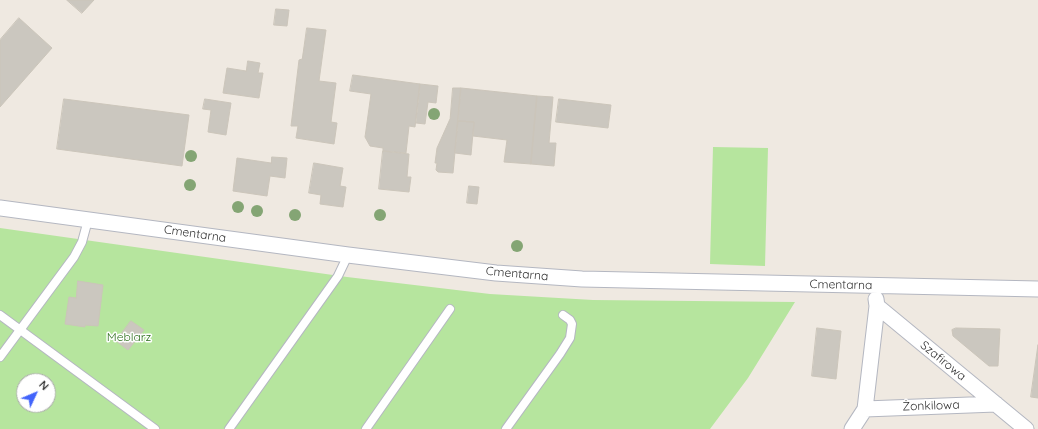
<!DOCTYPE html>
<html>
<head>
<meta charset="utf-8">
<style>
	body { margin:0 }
	#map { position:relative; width:1038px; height:429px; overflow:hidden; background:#efe9e1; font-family:Quicksand,sans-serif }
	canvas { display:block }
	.north { position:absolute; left:16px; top:373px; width:40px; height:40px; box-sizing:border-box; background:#fff; border:1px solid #ababab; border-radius:50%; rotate:46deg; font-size:11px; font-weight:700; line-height:16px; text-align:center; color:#2e2e2e }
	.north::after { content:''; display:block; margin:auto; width:14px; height:18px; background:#4264fb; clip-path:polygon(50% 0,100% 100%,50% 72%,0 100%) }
</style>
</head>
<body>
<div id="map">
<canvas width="1038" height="429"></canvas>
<div class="north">N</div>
</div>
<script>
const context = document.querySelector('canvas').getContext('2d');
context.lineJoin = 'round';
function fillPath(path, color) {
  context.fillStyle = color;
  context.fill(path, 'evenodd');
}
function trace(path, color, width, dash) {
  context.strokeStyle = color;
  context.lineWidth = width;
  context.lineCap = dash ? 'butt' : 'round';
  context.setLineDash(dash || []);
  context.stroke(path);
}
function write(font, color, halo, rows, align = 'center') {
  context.font = font + ' Quicksand,sans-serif';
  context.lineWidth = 3;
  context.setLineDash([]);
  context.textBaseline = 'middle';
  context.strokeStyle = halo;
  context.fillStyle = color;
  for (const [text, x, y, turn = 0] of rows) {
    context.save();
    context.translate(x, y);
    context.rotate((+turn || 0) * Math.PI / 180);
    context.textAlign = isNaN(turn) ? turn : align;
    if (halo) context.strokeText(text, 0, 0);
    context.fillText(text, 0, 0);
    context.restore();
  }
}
fillPath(new Path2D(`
	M713,147L768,148L765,266L710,264Z
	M0,228L347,277L490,294L593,300L795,302L748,378L710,429H0ZM24,381H48V405H24Z`), '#b6e59e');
const building = new Path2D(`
	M67,0H94L82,13Z
	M276,9L289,10L287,26L274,25Z
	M19,18L52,48L0,107V40Z
	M307,28L326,30L319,81L336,83L331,122L337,123L334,144L296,138L298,126H291L299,60L302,59Z
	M248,61L260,63L258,73H263L259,98L223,93L227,68L246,71Z
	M353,75L420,84L415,127L409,126L406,153L383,151V148L370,146L365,137L371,94L350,91Z
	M420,84L438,86L436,103L428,102L425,124L416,123Z
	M453,88H461L453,173L438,172L436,170L437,163H435L437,148L450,119Z
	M461,88L537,96L531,164L504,162L507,140L473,136L474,122L458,121Z
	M537,96L553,97L549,143H556L554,166L531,164Z
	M64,99L189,115L182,166L57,149Z
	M205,99L231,103L226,135L208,132L211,110L203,109Z
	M559,99L611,105L608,128L556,122Z
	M458,121L474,122L471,155L455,153Z
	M383,151L409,154L407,177H411L409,192L379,189Z
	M272,157L287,158L285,178L270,176L267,196L233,191L237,158L271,163Z
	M314,163L343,168L340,186L346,187L343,207L320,204L321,195L309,193Z
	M469,186L479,187L477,204L467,203Z
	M78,281L103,285L98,326L85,325V327L65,324L69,297L76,298Z
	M131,321L144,330L128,350L116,341Z
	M817,328L841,331L836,379L812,376Z
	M956,328L1000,329L998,366H989L953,336L952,330Z
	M1038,345V398L1031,397Z`);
fillPath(building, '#cbc7bf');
trace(building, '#cbc5ba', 1);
const lane = new Path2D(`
	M0,315L155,429
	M0,357L74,257L82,242L88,220
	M229,429L338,276L348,255
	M366,429L450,309
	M506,429L560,354L570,338L572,324L570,320L563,315`);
const street = new Path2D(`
	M0,208L348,255L496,273L582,279L1038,289
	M877,306L1026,429
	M865,409L877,306L876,299
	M852,429L865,409L996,404`);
trace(lane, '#b4b7c1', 10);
trace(street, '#b4b7c1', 17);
trace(lane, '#fff', 8);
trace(street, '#fff', 15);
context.fillStyle = '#84a574';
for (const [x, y] of [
	[434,114],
	[191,156],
	[190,185],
	[238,207],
	[257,211],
	[295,215],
	[380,215],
	[517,246]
]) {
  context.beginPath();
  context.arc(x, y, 6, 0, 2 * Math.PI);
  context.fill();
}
write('12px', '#2e2e2e', '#fff', [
	["Cmentarna",195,234,8],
	["Cmentarna",517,274,5],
	["Cmentarna",841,285,1],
	["Szafirowa",943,361,39],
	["Żonkilowa",931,406,-2]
]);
write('12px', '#2c6e1b', '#fff', [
	["Meblarz",129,337]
]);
</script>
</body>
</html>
